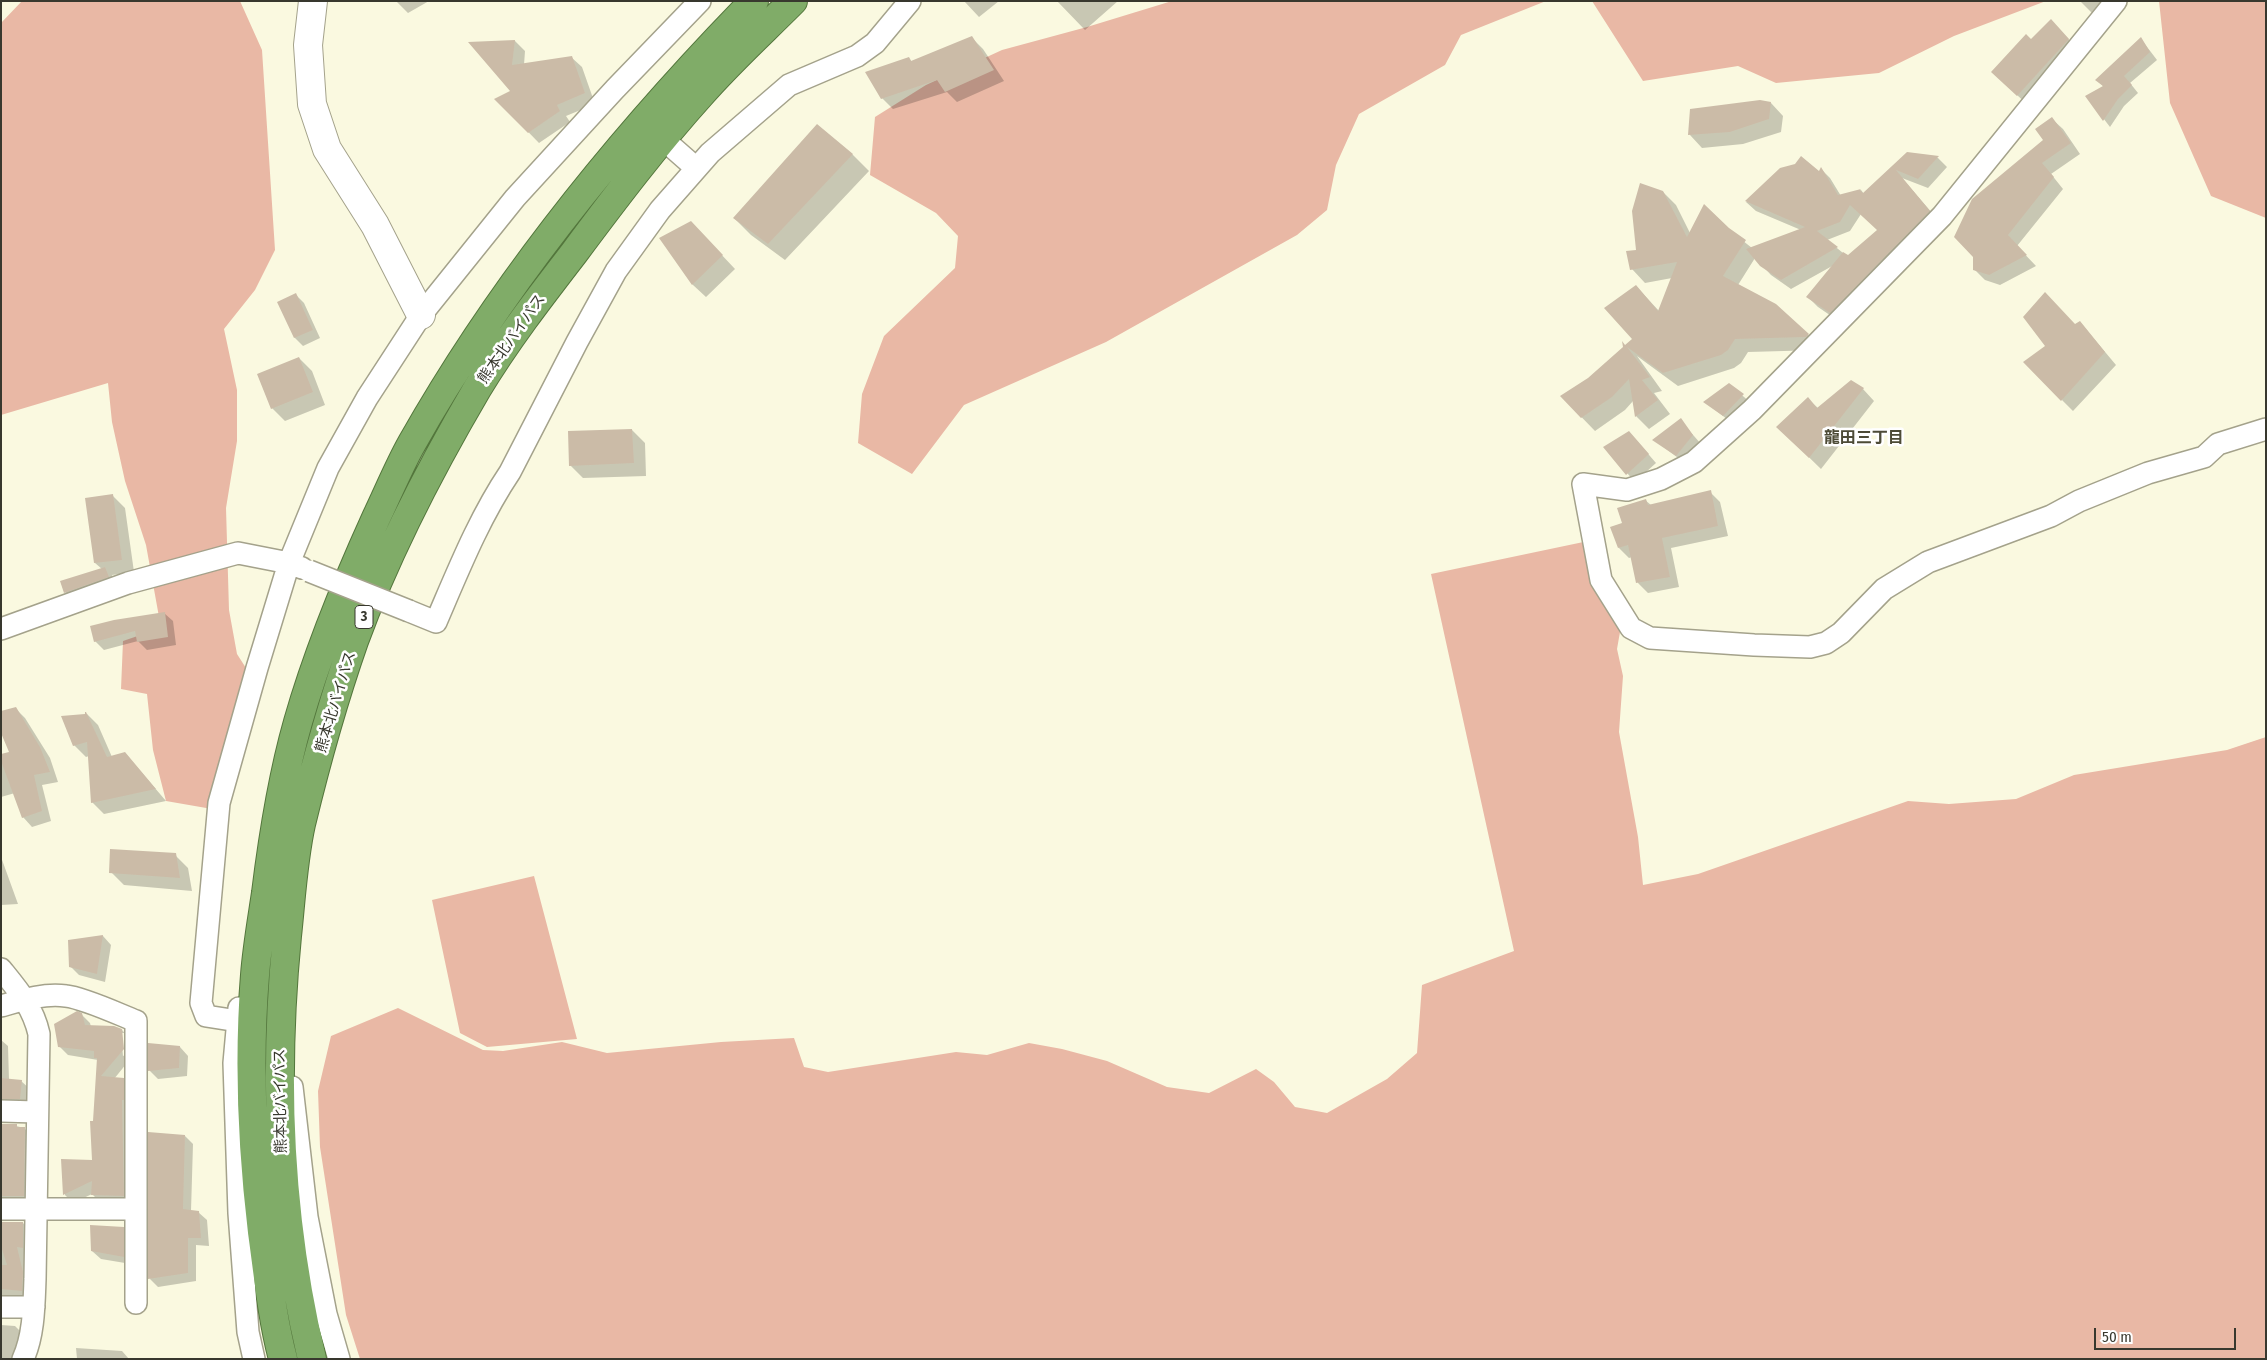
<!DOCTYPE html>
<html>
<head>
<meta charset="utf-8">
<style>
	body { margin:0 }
	#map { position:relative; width:2267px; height:1360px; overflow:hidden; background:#faf9e0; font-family:"Fira Sans Condensed",sans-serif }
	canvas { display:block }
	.frame { position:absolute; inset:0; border:2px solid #38382e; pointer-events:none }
	.scale { position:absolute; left:2094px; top:1328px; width:142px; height:22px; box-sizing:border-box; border:2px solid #38382e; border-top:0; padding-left:6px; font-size:15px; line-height:18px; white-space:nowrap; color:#38382e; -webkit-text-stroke:4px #fff; paint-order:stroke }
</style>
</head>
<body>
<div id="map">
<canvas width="2267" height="1360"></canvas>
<div class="frame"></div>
<div class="scale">50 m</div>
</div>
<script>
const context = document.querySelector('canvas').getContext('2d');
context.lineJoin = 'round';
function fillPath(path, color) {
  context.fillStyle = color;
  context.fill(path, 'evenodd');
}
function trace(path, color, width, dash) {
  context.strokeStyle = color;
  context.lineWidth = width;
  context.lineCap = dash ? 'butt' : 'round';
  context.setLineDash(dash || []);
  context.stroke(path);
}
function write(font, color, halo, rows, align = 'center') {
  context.font = font + ' "Fira Sans Condensed","Noto Sans JP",sans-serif';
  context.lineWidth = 5;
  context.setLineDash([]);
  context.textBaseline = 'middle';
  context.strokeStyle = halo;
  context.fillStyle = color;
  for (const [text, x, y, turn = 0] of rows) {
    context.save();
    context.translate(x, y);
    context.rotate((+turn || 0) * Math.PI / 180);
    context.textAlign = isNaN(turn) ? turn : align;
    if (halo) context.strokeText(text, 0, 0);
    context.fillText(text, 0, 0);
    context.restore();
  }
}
fillPath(new Path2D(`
	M22,1H240L262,50L275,250L255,290L224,329L237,390V441L226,508L229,610L237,654L253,679L212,809L166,801L153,750L147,694L121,689L123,641L161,628L146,545L125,481L112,422L108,383L1,415V23Z
	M1172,1H1546L1461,35L1445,65L1359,114L1336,165L1327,210L1297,235L1106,342L964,405L912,474L858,443L862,394L884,336L955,268L958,236L936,213L870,175L875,117L926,85L1002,50L1087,27Z
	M1592,1H2046L1954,36L1879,73L1776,83L1738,66L1643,81Z
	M2159,1H2266V218L2211,196L2170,103Z
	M1593,540L1623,615L1617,649L1623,676L1619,732L1638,837L1643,885L1698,874L1908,801L1949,804L2016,799L2074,775L2227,750L2266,737V1359H360L346,1315L320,1147L318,1091L331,1036L398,1008L483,1050L503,1051L562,1042L607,1053L721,1042L794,1038L804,1067L828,1072L956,1052L987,1055L1029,1043L1062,1049L1107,1061L1167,1087L1209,1093L1256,1069L1274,1082L1295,1107L1327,1113L1387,1079L1417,1053L1422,985L1514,951L1431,574Z
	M534,876L577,1039L487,1047L460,1033L432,900Z`), '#e9b8a5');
fillPath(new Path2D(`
	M396,1H429L408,13Z
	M964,1H999L979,17Z
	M1057,1H1118L1085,30Z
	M2080,1H2115L2099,20Z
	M2051,21L2080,51L2030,107L2004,83L2032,41Z
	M972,38L983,49L1004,81L957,102L947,92L893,109L882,98L909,58L912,62Z
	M2141,39L2157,60L2130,83L2138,93L2124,106L2110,127L2087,97L2104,87L2097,80Z
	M515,41L525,51L524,65L571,57L582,67L595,104L566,116L570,122L539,143L496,99L512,91L471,43Z
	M1771,103L1783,116L1781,132L1743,144L1702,148L1690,135L1691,110Z
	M2052,119L2063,129L2080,154L2051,174L2063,189L2017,246L2036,266L2000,285L1985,280L1974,269L2045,140Z
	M1907,153L1938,158L1947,167L1928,188L1902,178L1939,221L1840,322L1818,307L1808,297L1834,265L1791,289L1771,275L1755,258L1738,285L1808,335L1821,348L1820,350L1748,352L1741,363L1734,368L1678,386L1637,356L1662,391L1654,393L1670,414L1649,429L1636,416L1633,401L1625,410L1595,431L1562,397L1589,379L1634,339L1636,286L1659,311L1672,278L1645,283L1632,269L1637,251L1663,192L1676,205L1690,233L1728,229L1752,248L1801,230L1756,211L1746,202L1819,173L1821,169L1830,178L1841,196L1861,190L1864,194ZM1861,214L1879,231L1848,257L1827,240L1850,231Z
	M852,154L869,171L785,260L751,235L734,218Z
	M703,235L735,269L706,297L693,285L661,238Z
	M296,295L304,303L320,338L303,346L295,338L279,303Z
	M2080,322L2116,365L2073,411L2062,400L2076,326Z
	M299,358L312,371L325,405L285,421L272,408Z
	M1729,384L1751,403L1732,423L1705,402Z
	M1863,389L1874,401L1821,469L1778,427L1808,399L1818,408Z
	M1680,420L1701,444L1685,463L1654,440Z
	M632,430L645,443L646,476L583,478L570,465Z
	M1637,441L1656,463L1635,482L1605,448Z
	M1710,492L1720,502L1728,536L1671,548L1679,587L1648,593L1638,583L1632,557L1629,558L1619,548L1623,524L1645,500L1651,505Z
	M112,495L125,508L134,572L112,575L116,585L73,601L65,592L102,569L95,563Z
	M164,613L173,621L176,645L147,650L138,641L104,650L95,641Z
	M16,709L25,718L50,758L58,782L42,785L51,821L32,827L23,817L15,793L1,797V755L10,753Z
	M87,714L98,725L112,757L125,753L166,801L104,814L92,802L89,756L86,757L74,745Z
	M175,855L188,868L192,891L124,885L111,872Z
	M1,857L18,904L1,905Z
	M103,936L111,945L105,982L79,975L71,967L69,941Z
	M81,1014L90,1023L91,1027L122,1030L130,1039L131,1058L114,1079H123L131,1088V1204L101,1203L92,1194L73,1203L65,1195L63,1160L93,1161L98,1060L68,1055L59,1046ZM121,1033H124L125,1055L123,1056Z
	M1,1040L8,1046L9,1080L21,1081L30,1089L28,1107L1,1108Z
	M150,1044L180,1047L188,1056L187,1076L158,1079L150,1071Z
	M16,1126L24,1128L32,1136V1204L1,1208V1127Z
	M185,1136L193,1144L191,1211L198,1212L207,1220L209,1246L196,1245V1281L158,1287L150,1279Z
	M1,1222L23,1223L31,1231V1256L24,1255L30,1281V1298L1,1296Z
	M123,1228L131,1236V1264L101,1259L92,1251Z
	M1,1325L15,1326L23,1334L20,1359H1Z
	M76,1348L122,1351L129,1359H77Z`), '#0003');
fillPath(new Path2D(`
	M2051,19L2069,39L2017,96L1991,72L2026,34L2031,39Z
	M972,36L994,70L945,92L937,80L881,99L865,72L909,57L911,61Z
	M2141,37L2150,52L2124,76L2132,85L2118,99L2103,121L2085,96L2103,86L2095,80Z
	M515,40L512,65L572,56L585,93L557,105L560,111L528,133L494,99L510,91L468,42Z
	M1760,100L1771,102L1769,119L1730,132L1688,135L1690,109Z
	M2052,117L2071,143L2042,163L2054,177L2008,235L2027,255L1989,275L1973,270V257L1954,237L1972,199L2043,140L2035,129Z
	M817,124L853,154L768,244L733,218Z
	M1907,152L1939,156L1918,179L1896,170L1930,211L1830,313L1806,297L1843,252L1848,255L1877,230L1850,205L1840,222L1817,231L1838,247L1781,280L1760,266L1746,249L1805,227L1745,201L1780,168L1795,164L1801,156L1819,171L1821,167L1838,195L1861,189L1860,190L1863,193Z
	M1640,183L1663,191L1687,237L1704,204L1729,228L1746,240L1723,276L1776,304L1809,334L1806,337L1735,339L1728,350L1721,355L1663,373L1627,347L1650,377L1642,380L1658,400L1635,417L1629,379L1612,397L1581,418L1560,396L1588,378L1623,347L1622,341L1625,345L1632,339L1604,308L1636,285L1658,311L1677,262L1630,270L1626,251L1636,250L1632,211Z
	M691,221L723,255L692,285L659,238Z
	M2045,292L2075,324L2080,321L2105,352L2061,401L2023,362L2045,346L2023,317Z
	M296,293L313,330L294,338L277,302Z
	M299,357L313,392L271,409L257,374Z
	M1851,380L1864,388L1809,458L1776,427L1808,397L1817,408Z
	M1729,383L1744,394L1723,416L1703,402Z
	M1681,418L1693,435L1676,456L1652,440Z
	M632,429L634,463L569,466L568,431Z
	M1629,431L1649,454L1626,475L1603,447Z
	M1711,490L1718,526L1662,538L1670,577L1636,583L1628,545L1618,548L1610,527L1622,523L1617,508L1646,499L1648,505Z
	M113,494L122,560L94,563L85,498Z
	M105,567L109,577L64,593L60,581Z
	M165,612L168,637L137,642L135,631L94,642L90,626L114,620Z
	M16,707L40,747L50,772L34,775L42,811L22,818L1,761V754L9,752L1,733V711Z
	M85,712H86L107,757L125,752L156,789L91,803L87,742L73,746L61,716L85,714Z
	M110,849L176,853L180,878L109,873Z
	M103,935L97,974L69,967L68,940Z
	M77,1011L82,1013L85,1025L114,1026L122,1029L124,1049L101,1076L124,1078V1100H122L124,1196L91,1195L92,1181L63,1195L61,1159L92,1160L90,1121H93L97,1058H94V1051L58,1047L54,1024Z
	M148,1043L180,1046L179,1068L148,1071Z
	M1,1078L22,1080L20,1099H1Z
	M1,1124H17V1127H25L24,1196H1Z
	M148,1132L185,1135L183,1209L199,1211L201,1238H188V1273L148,1279Z
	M1,1222H23V1248L17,1247L23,1272L22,1291L1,1289V1265H7L1,1246Z
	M90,1225L124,1227V1257L91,1251Z`), '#cbbba7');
const minor = new Path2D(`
	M2116,1L1942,216L1752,410L1694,462L1661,479L1627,490L1583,484L1601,580L1631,628L1650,638L1754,645L1810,647L1826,643L1841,633L1884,589L1928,562L2051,516L2079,501L2148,473L2204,457L2218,444L2266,429
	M663,139L696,168
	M409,611L436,622C458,571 479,518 510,472L577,342L616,271L660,210L710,153L789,85L857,56L875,43L910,1
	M1,629L128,583L238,553L289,563L302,568
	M1,969C18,990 33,1007 39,1034L35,1279C34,1305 34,1335 23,1359
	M1,1006C22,1000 44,993 66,996C84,998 118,1014 136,1021V1303
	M239,1008L234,1063L239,1213L248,1332L254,1359
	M238,1021L206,1016L201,1003L219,803L257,668L289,563L328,468L367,398L421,315L515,198L615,89L700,1
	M292,1087L307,1217L326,1314L339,1359
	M1,1111L37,1112
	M1,1209H136
	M1,1307H34`);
const tertiary = new Path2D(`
	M313,1L308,45L312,104L327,149L375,225L421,315`);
const trunk = new Path2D(`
	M283,1359C272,1317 268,1275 262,1232C252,1148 248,1060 255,975C257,948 262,920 266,893C273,836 282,778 298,722C318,652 346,584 376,518C388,493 399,466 412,443C504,280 624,134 754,1
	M312,1359C279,1221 273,1078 287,936C291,899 293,860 301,824C316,762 333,701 354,641C386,554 430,469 477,389C506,341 540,297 574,253C615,198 656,144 702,93C730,61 762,32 793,1`);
trace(minor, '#a4a28b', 24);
trace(tertiary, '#a4a28b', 30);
trace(trunk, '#53763c', 30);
trace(minor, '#fff', 21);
trace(tertiary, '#fff', 28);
trace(trunk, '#80ac68', 28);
const minorBridge = new Path2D(`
	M309,571L409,611`);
trace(minorBridge, '#a4a28b', 24, []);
trace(minorBridge, '#fff', 21);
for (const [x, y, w] of [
	[364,617,18]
]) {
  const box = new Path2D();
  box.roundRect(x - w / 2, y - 11.5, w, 23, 4);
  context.fillStyle = '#fff';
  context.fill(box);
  trace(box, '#38382e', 1);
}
write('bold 14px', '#38382e', null, [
	["3",364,617]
]);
write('15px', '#38382e', '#fff', [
	["熊本北バイパス",512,339,-55],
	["熊本北バイパス",336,702,-73],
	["熊本北バイパス",281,1101,-91]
]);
write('bold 16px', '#4d4b37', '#fff', [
	["龍田三丁目",1864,439]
]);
</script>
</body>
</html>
